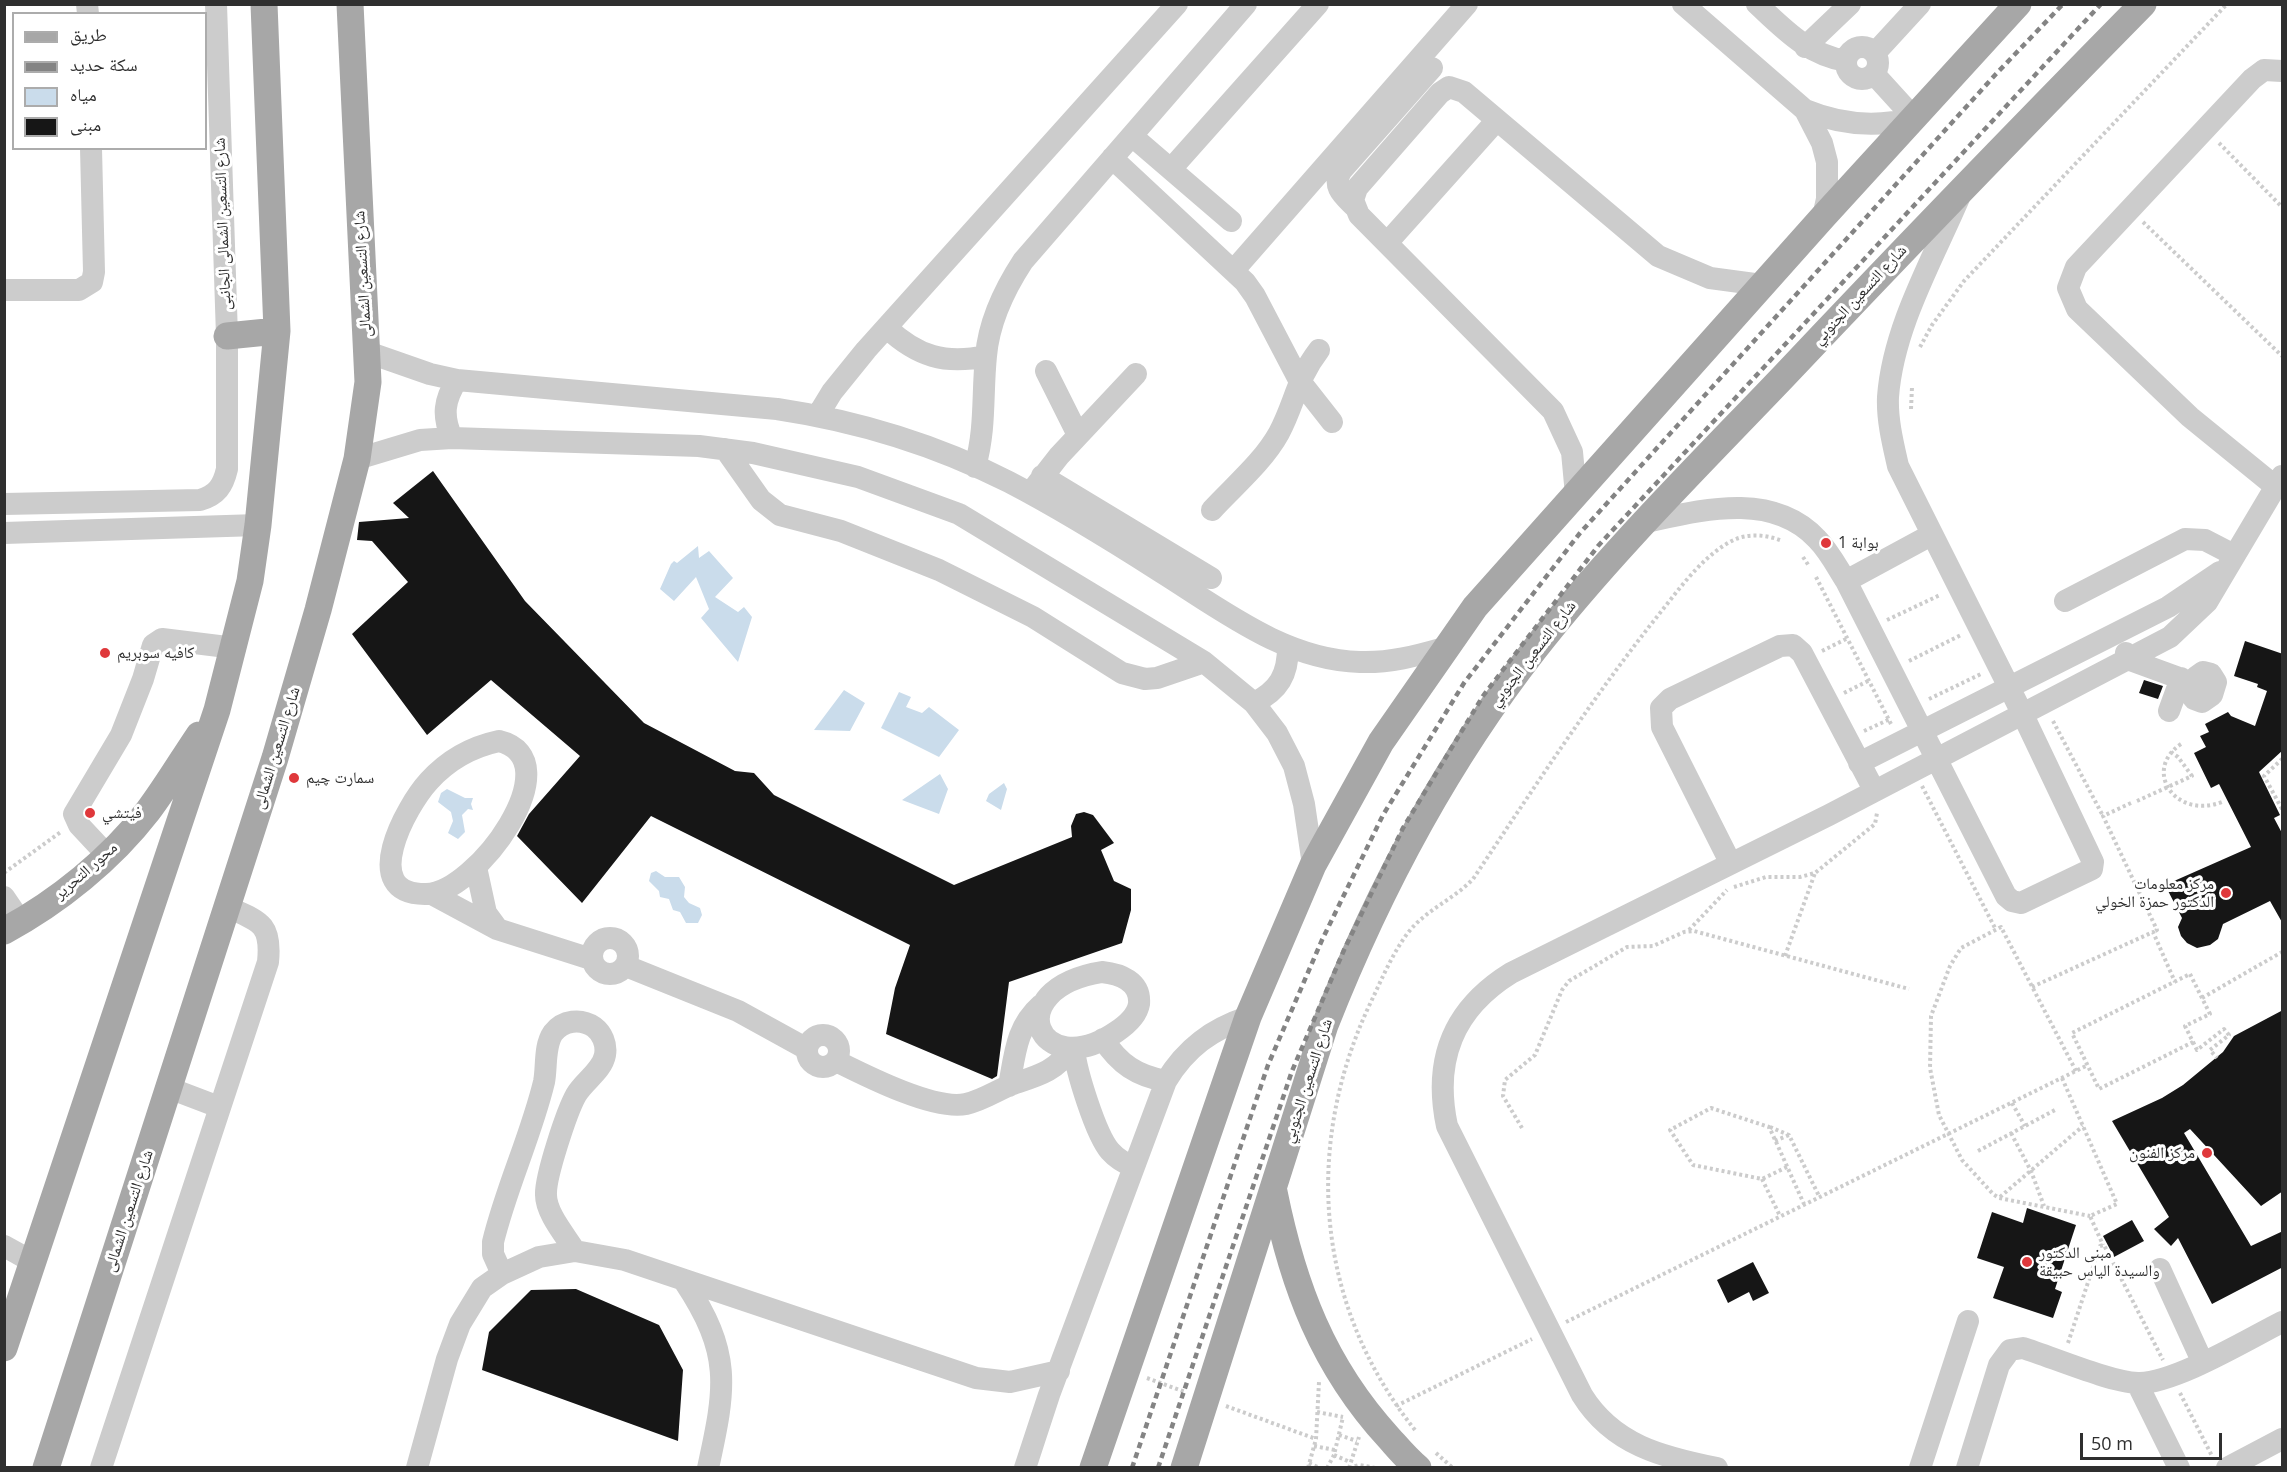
<!DOCTYPE html>
<html>
<head>
<meta charset="utf-8">
<style>
	body { margin:0 }
	#map { position:relative; width:2287px; height:1472px; overflow:hidden; background:#fff; font-family:"Open Sans","Noto Naskh Arabic",sans-serif }
	canvas { display:block }
	.frame { position:absolute; inset:0; border:6px solid #2f2f2f; pointer-events:none }
	.legend { position:absolute; left:12px; top:12px; width:195px; height:138px; box-sizing:border-box; background:#fff; border:2px solid #acacac; margin:0; padding:8px 10px; list-style:none; font-size:18px; color:#2f2f2f }
	.legend li { display:flex; align-items:center; gap:12px; height:30px }
	.legend b { width:30px; border:2px solid #acacac }
	.scale { position:absolute; left:2080px; top:1433px; width:142px; height:27px; box-sizing:border-box; border:3px solid #2f2f2f; border-top:0; padding-left:8px; font-size:18px; line-height:21px; white-space:nowrap; color:#2f2f2f; -webkit-text-stroke:4px #fff; paint-order:stroke }
</style>
</head>
<body>
<div id="map">
<canvas width="2287" height="1472"></canvas>
<div class="frame"></div>
<ul class="legend">
<li><b style="height:8px;background:#a7a7a7"></b>طريق</li>
<li><b style="height:8px;background:#848484"></b>سكة حديد</li>
<li><b style="height:16px;background:#cadceb"></b>مياه</li>
<li><b style="height:16px;background:#161616"></b>مبنى</li>
</ul>
<div class="scale">50 m</div>
</div>
<script>
const context = document.querySelector('canvas').getContext('2d');
context.lineJoin = 'round';
function fillPath(path, color) {
  context.fillStyle = color;
  context.fill(path, 'evenodd');
}
function trace(path, color, width, dash) {
  context.strokeStyle = color;
  context.lineWidth = width;
  context.lineCap = dash ? 'butt' : 'round';
  context.setLineDash(dash || []);
  context.stroke(path);
}
function write(font, color, halo, rows, align = 'center') {
  context.font = font + ' "Open Sans","Noto Naskh Arabic",sans-serif';
  context.lineWidth = 6;
  context.setLineDash([]);
  context.textBaseline = 'middle';
  context.strokeStyle = halo;
  context.fillStyle = color;
  for (const [text, x, y, turn = 0] of rows) {
    context.save();
    context.translate(x, y);
    context.rotate((+turn || 0) * Math.PI / 180);
    context.textAlign = isNaN(turn) ? turn : align;
    if (halo) context.strokeText(text, 0, 0);
    context.fillText(text, 0, 0);
    context.restore();
  }
}
fillPath(new Path2D(`
	M698,546L699,558L709,551L733,578L715,597L738,612L744,607L752,617L738,662L701,618L709,609L696,577L674,601L660,589L671,564L674,561L677,563Z
	M844,690L865,703L850,731L814,730Z
	M899,692L911,697L906,707L922,713L929,707L959,730L939,757L881,728Z
	M940,774L948,789L939,814L902,800Z
	M1004,783L1007,789L1001,810L986,801L989,794Z
	M447,789L465,798H473L471,804L473,810L468,809L462,815L465,832L458,839L448,833L453,821L451,812L438,802L441,793Z
	M656,871L665,877H679L685,887L684,897L689,903L700,908L702,915L698,923H686L680,912L673,910L669,899L660,897L659,891L649,881L651,873Z`), '#cadceb');
fillPath(new Path2D(`
	M433,471L525,601L644,723L735,771L754,773L774,795L954,885L1072,837L1071,826L1076,814L1084,812L1093,815L1114,843L1101,850L1114,881L1131,889V910L1122,943L1009,982L997,1076L992,1079L886,1034L895,988L910,945L651,816L582,903L517,836L529,814L580,756L491,680L427,735L352,634L408,582L372,541L357,540L359,522L409,518L393,503Z
	M2245,641L2283,654V750L2259,772L2280,815L2274,818L2283,835V924L2270,901L2223,924L2218,939L2210,945L2197,948L2187,943L2181,936L2178,927L2182,918L2165,885L2251,847L2219,784L2211,788L2194,753L2206,747L2200,736L2209,732L2205,724L2228,712L2231,716L2255,726L2267,691L2257,687L2258,684L2234,676Z
	M2144,680L2163,686L2158,699L2139,693Z
	M2283,1010V1191L2261,1206L2190,1129L2184,1133L2251,1246L2283,1231V1267L2212,1304L2178,1238L2171,1246L2154,1229L2169,1217L2112,1121L2162,1098L2183,1085L2223,1052L2234,1036Z
	M2027,1208L2076,1225L2055,1289L2062,1292L2053,1318L1993,1298L2004,1267L1977,1258L1992,1212L2023,1223Z
	M2132,1220L2144,1241L2114,1257L2103,1236Z
	M1753,1262L1769,1293L1753,1301L1749,1292L1728,1303L1717,1280Z
	M576,1289L659,1325L683,1370L678,1441L482,1370L489,1332L531,1290Z`), '#161616');
trace(new Path2D(`
	M2219,143L2282,207
	M2143,222L2282,356
	M1920,347L1932,325L1964,281L2227,4
	M1911,409L1912,387
	M1803,557L1809,566
	M1816,577L1892,726
	M1887,620L1940,595
	M1822,651L1848,638
	M1909,661L1961,635
	M1844,693L1870,680
	M1929,699L1981,674
	M2053,721L2103,816
	M1864,731L1890,719
	M2181,744C2142,770 2175,820 2222,802
	M1922,786L1996,930
	M2137,801L2192,776L2178,757L2171,752
	M2131,803L2103,816L2157,930L2153,932
	M2282,809L2264,776L2282,759
	M4,873L62,831
	M1734,887L1766,877H1800L1815,873L1875,824L1877,813
	M1689,930L1727,890
	M1785,956L1815,873
	M2190,974L2210,1014L2185,1026L2193,1042L2099,1089L2072,1033Z
	M2032,987L2153,932L2175,982
	M2202,998L2282,952
	M2193,1042L2197,1050L2224,1029L2229,1035L2210,1050L2217,1058
	M2076,1071L2001,927L1961,948L1950,966L1931,1016L1930,1068L1939,1115L1962,1160L1993,1194L1999,1198L2090,1216
	M2062,1078L2117,1204L2090,1216L2103,1245
	M2012,1103L2025,1126
	M1770,1127L1789,1135L1819,1196
	M1522,1128L1503,1096L1505,1080L1535,1055L1562,990L1569,981L1627,947L1653,946L1684,932L1694,931L1909,989
	M2011,1133L2031,1171L2044,1206
	M1775,1141L1789,1135
	M1978,1151L2055,1110
	M1787,1167L1762,1179L1693,1165L1670,1130L1711,1108L1769,1127C1781,1152 1792,1178 1804,1204
	M1762,1179L1780,1216
	M2000,1197L2083,1126
	M1566,1322L2088,1065
	M2068,1343L2100,1246L2104,1245L2163,1360
	M1147,1378L1185,1392
	M2180,1393L2212,1456
	M1226,1406L1316,1439
	M1396,1406L1532,1339
	M1317,1412L1343,1417
	M1415,1430C1316,1306 1303,1148 1369,1006C1381,981 1391,956 1407,934C1425,910 1453,900 1473,879C1532,791 1590,701 1656,618C1677,592 1699,560 1728,543C1744,533 1763,534 1780,540
	M1339,1435L1357,1441
	M1314,1446L1335,1450
	M1436,1453L1453,1468
	M1334,1455L1350,1462
	M1309,1463L1320,1468
	M1308,1468L1316,1439L1319,1382
	M1327,1468L1334,1455L1343,1417
	M1349,1468L1359,1437
	M1349,1468L1359,1465L1376,1468`), '#ccc', 4, [3, 3]);
trace(new Path2D(`
	M87,4L88,14
	M1683,4L1805,110L1822,143L1827,162V199L1823,217
	M1757,4C1785,30 1807,54 1846,61
	M1846 63a16 16 0 1 1 32 0a16 16 0 1 1-32 0Z
	M1805,47L1850,4
	M1875,53L1920,4
	M1805,110C1841,125 1876,128 1914,118L1874,74
	M1132,136L1231,221
	M1112,158L1245,282L1255,296L1299,380L1332,422
	M1171,169L1318,4
	M1354,206C1343,195 1332,187 1341,171L1432,68
	M1387,243L1497,120
	M1234,270L1467,4
	M4,290H79L92,282L94,272L91,148
	M887,328C917,356 945,365 986,356
	M367,352L430,374L457,380L777,409C857,421 936,445 1009,482C1061,509 1111,540 1161,572C1222,610 1285,660 1360,662C1390,663 1416,656 1444,648
	M1046,371L1078,435
	M818,415L832,392L866,350L1177,4
	M452,438C442,416 444,400 457,380
	M725,449L761,500L780,515L841,531L939,570L1033,617L1122,673L1145,679L1157,678L1204,662
	M357,459L420,440L452,438L699,446L753,453L858,477L959,514L1204,662L1254,703L1277,733L1294,766L1304,804L1313,865
	M975,467C986,428 982,395 986,356C989,321 1004,290 1023,261L1246,4
	M1042,476L1211,578
	M2276,487L2190,417L2077,309L2068,288L2076,267L2252,79L2264,70L2282,71
	M1034,488L1059,456L1136,374
	M1576,495L1572,452L1553,411L1359,215L1353,200L1357,188L1440,93L1449,87L1464,92L1658,256L1710,278L1762,285
	M4,504L200,500C217,495 223,486 227,469V336L216,4
	M1212,510C1234,486 1263,462 1279,433C1295,403 1296,380 1319,350
	M1646,522C1702,510 1772,491 1817,539C1829,551 1837,567 1846,581L2006,896L2012,901L2021,903L2092,869L2093,862L2023,715L1898,466C1893,444 1887,420 1888,397C1893,328 1932,261 1959,198
	M4,533L258,525
	M1846,581L1931,535
	M2065,601L2185,539L2205,540L2234,555
	M2126,653L2130,660L2193,683
	M2203,672L2211,674L2216,682L2212,695L2202,702L2194,699L2190,693L2196,677Z
	M1254,703C1279,690 1288,675 1288,647
	M2169,711L2181,678
	M499,741C574,759 476,894 426,894C357,895 406,806 429,781C448,760 471,747 499,741Z
	M1859,763L2168,607L2220,572
	M107,855L79,825L74,814L121,735L143,679L153,645L162,639L235,648
	M1730,862L1662,727L1661,708L1670,699L1780,646L1793,645L1802,653L1874,790
	M476,867L486,913L497,928
	M432,894L497,929L591,959
	M4,897L21,922
	M592 956a18 18 0 1 1 36 0a18 18 0 1 1-36 0Z
	M626,966L738,1011L807,1049
	M1102,972C1120,974 1141,981 1139,1004C1137,1016 1125,1026 1116,1032C1038,1085 997,989 1102,972Z
	M807 1051a16 16 0 1 1 32 0a16 16 0 1 1-32 0Z
	M1103,1039C1119,1064 1137,1076 1166,1081
	M1074,1049C1076,1071 1096,1135 1110,1151C1117,1159 1124,1163 1134,1167
	M836,1061C866,1076 935,1111 966,1104C984,1100 997,1090 1013,1084C1037,1076 1057,1071 1070,1049
	M1009,1086C1015,1054 1016,1027 1041,1005
	M169,1088L219,1107
	M4,1246L33,1262
	M2160,1269L2202,1361
	M502,1274L493,1254V1242C506,1188 531,1136 544,1082C547,1067 544,1046 553,1033C563,1020 581,1018 594,1027C602,1033 607,1044 605,1055C602,1071 584,1081 576,1095C567,1111 545,1177 546,1195C546,1213 565,1235 575,1251
	M684,1281C732,1353 726,1386 708,1468
	M2137,1383L2179,1468
	M101,1468L268,962C272,923 259,921 227,907
	M417,1468L447,1359L460,1324L482,1288L502,1274L539,1257L575,1251L625,1260L976,1378L1010,1382L1059,1371
	M1025,1468L1049,1395L1166,1081C1186,1048 1212,1029 1248,1017
	M1717,1468C1662,1457 1613,1445 1582,1395L1447,1126C1433,1060 1453,1009 1511,973L1829,815L2170,637L2207,602L2282,476
	M1920,1468L1968,1321
	M1967,1468L1999,1365L2010,1350L2023,1348C2052,1357 2110,1382 2138,1383C2174,1384 2248,1339 2282,1322
	M2227,1468L2282,1439`), '#ccc', 22);
trace(new Path2D(`
	M227,336L277,331
	M4,931C58,902 111,859 148,811C166,787 182,760 199,735
	M1274,1192C1293,1286 1323,1366 1389,1438C1398,1448 1407,1459 1418,1468
	M4,1348L217,710L250,581L258,525L277,331L264,4
	M46,1468L275,758L318,610L357,459L368,382L350,4
	M1093,1468L1248,1017L1313,865L1381,742L1475,607L1823,217L2018,4
	M1184,1468L1325,1025C1378,891 1445,764 1534,650C1610,553 1699,465 1784,376C1902,251 2022,127 2143,4`), '#a7a7a7', 27);
trace(new Path2D(`
	M1132,1468L1268,1065L1322,940L1383,815L1464,683L1580,533L1996,74L2063,4
	M1158,1468L1292,1071L1344,950L1403,828L1483,696L1598,546L2101,4`), '#848484', 4.5, [6, 4.5]);
for (const [x, y, r, color] of [
	[1826,543,6,"#df383b"],
	[105,653,6,"#df383b"],
	[294,778,6,"#df383b"],
	[90,813,6,"#df383b"],
	[2226,893,6,"#df383b"],
	[2207,1153,6,"#df383b"],
	[2027,1262,6,"#df383b"]
]) {
  const dot = new Path2D();
  dot.arc(x, y, r, 0, 2 * Math.PI);
  context.fillStyle = color;
  context.fill(dot);
  trace(dot, '#fff', 2);
}
write('16px', '#2f2f2f', '#fff', [
	["شارع التسعين الشمالى الجانبى",223,224,-92],
	["شارع التسعين الشمالى",363,274,-93],
	["شارع التسعين الجنوبي",1860,295,-47],
	["شارع التسعين الجنوبي",1533,654,-52],
	["شارع التسعين الشمالى",277,748,-73],
	["محور التحرير",86,871,-41],
	["شارع التسعين الجنوبي",1308,1081,-72],
	["شارع التسعين الشمالى",129,1211,-72]
]);
write('16px', '#2f2f2f', '#fff', [
	["بوابة 1",1838,543],
	["كافيه سوبريم",117,653],
	["سمارت چيم",306,778],
	["فيتشي",102,813],
	["مركز معلومات",2214,884,"right"],
	["الدكتور حمزة الخولي",2214,902,"right"],
	["مركز الفنون",2195,1153,"right"],
	["مبنى الدكتور",2039,1253],
	["والسيدة الياس حبيقة",2039,1271]
], 'left');
</script>
</body>
</html>
